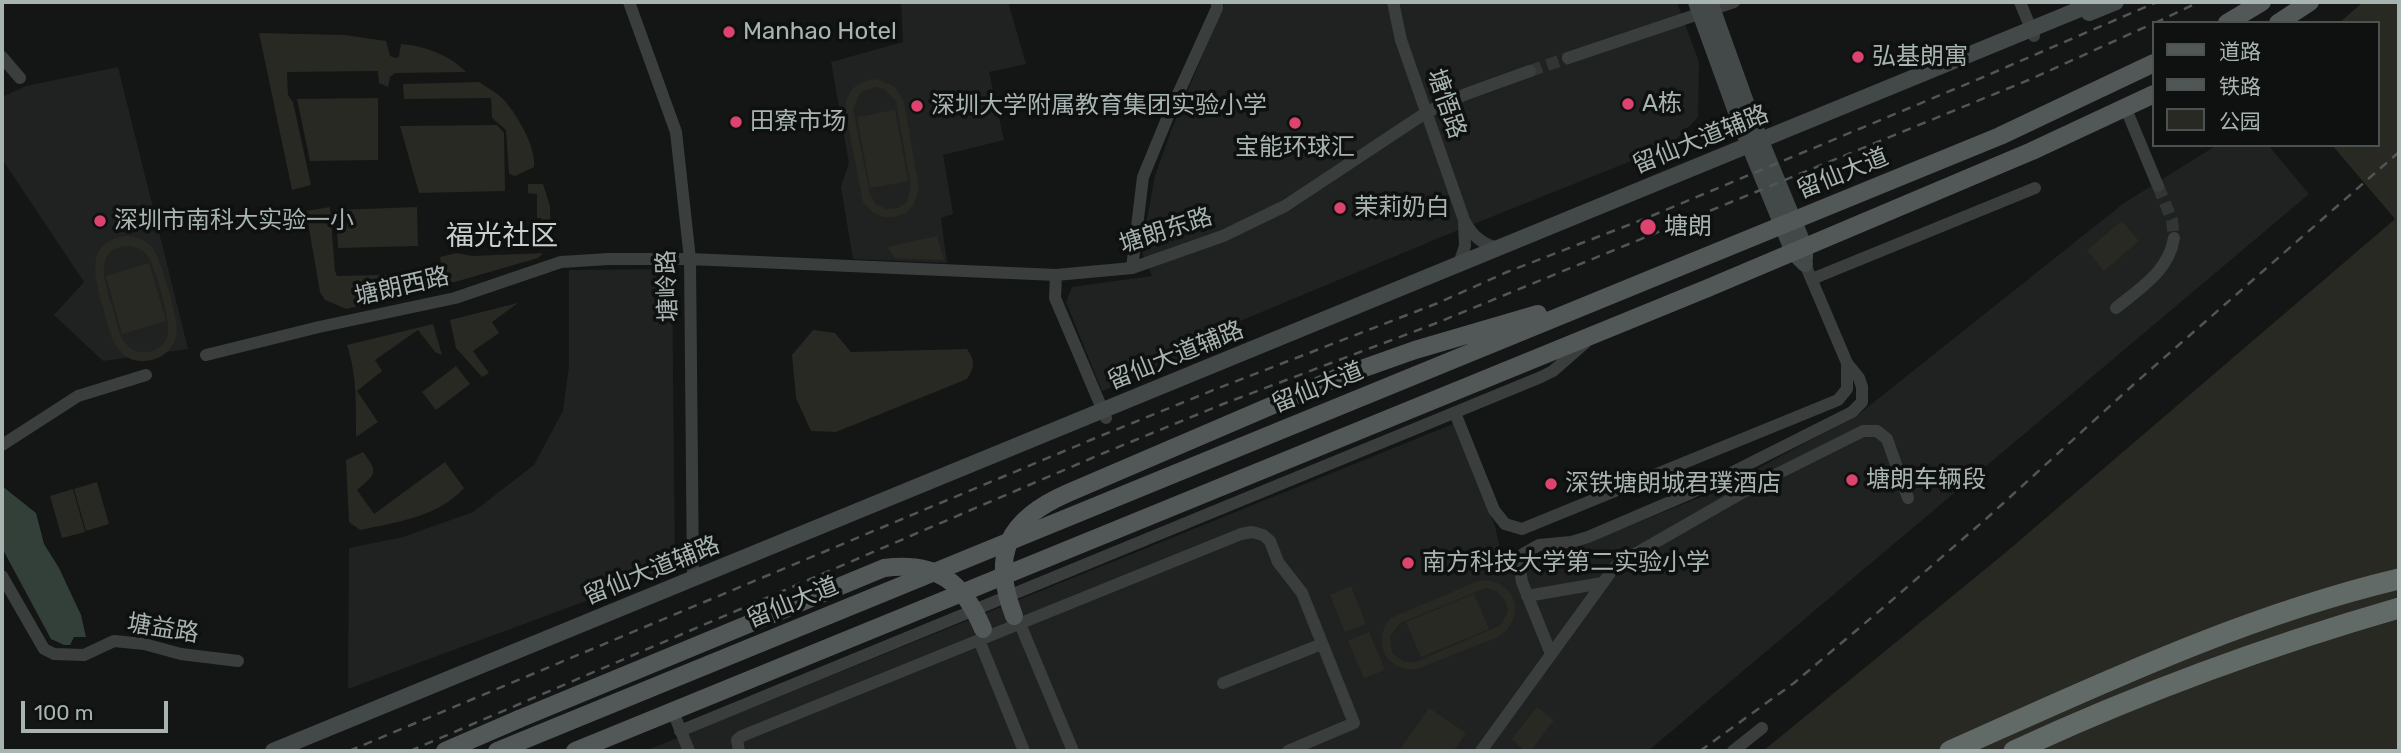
<!DOCTYPE html>
<html>
<head>
<meta charset="utf-8">
<style>
	body { margin:0 }
	#map { position:relative; width:2401px; height:753px; overflow:hidden; background:#141515; font-family:Rubik,"Noto Sans SC",sans-serif }
	canvas { display:block }
	.frame { position:absolute; inset:0; border:4px solid #a7b4b1; pointer-events:none }
	.legend { position:absolute; left:2152px; top:21px; width:228px; height:126px; box-sizing:border-box; background:#0f1010; border:2px solid #4c5250; margin:0; padding:9px 12px; list-style:none; font-size:21px; color:#a7b4b1 }
	.legend li { display:flex; align-items:center; gap:14px; height:35px }
	.legend b { width:35px; border:2px solid #4c5250 }
	.scale { position:absolute; left:21px; top:701px; width:147px; height:32px; box-sizing:border-box; border:4px solid #a7b4b1; border-top:0; padding-left:9px; font-size:21px; line-height:24px; white-space:nowrap; color:#a7b4b1; -webkit-text-stroke:5px #0f1010; paint-order:stroke }
</style>
</head>
<body>
<div id="map">
<canvas width="2401" height="753"></canvas>
<div class="frame"></div>
<ul class="legend">
<li><b style="height:9px;background:#515857"></b>道路</li>
<li><b style="height:9px;background:#505655"></b>铁路</li>
<li><b style="height:19px;background:#282922"></b>公园</li>
</ul>
<div class="scale">100 m</div>
</div>
<script>
const context = document.querySelector('canvas').getContext('2d');
context.lineJoin = 'round';
function fillPath(path, color) {
  context.fillStyle = color;
  context.fill(path, 'evenodd');
}
function trace(path, color, width, dash) {
  context.strokeStyle = color;
  context.lineWidth = width;
  context.lineCap = dash ? 'butt' : 'round';
  context.setLineDash(dash || []);
  context.stroke(path);
}
function write(font, color, halo, rows, align = 'center') {
  context.font = font + ' Rubik,"Noto Sans SC",sans-serif';
  context.lineWidth = 7;
  context.setLineDash([]);
  context.textBaseline = 'middle';
  context.strokeStyle = halo;
  context.fillStyle = color;
  for (const [text, x, y, turn = 0] of rows) {
    context.save();
    context.translate(x, y);
    context.rotate((+turn || 0) * Math.PI / 180);
    context.textAlign = isNaN(turn) ? turn : align;
    if (halo) context.strokeText(text, 0, 0);
    context.fillText(text, 0, 0);
    context.restore();
  }
}
fillPath(new Path2D(`
	M901,2H1008L1026,64L989,72L1004,140L943,155L953,214L941,218L947,263L853,259L841,187L849,163L831,62L903,42Z
	M1225,2H1677L1699,62L1698,117L1671,145L1446,235L1197,339L1185,357L1102,391L1066,302L1072,287L1152,276L1141,250L1155,176L1172,128Z
	M118,67L188,349L103,361L54,315L84,282L2,159V97L26,86Z
	M2217,145H2268L2309,194L1648,751H645L1453,424L1495,526L1504,567L1542,561L1716,491L1859,414L2124,203Z
	M672,269L675,568L348,689L349,548L403,537L473,512L534,465L563,411L569,366V270Z`), '#202222');
fillPath(new Path2D(`
	M2363,2H2399V751H1763L2005,553L2395,219L2332,145H2378V23H2339Z
	M259,33L345,35L386,41L390,56L396,58L399,56L401,44C425,46 450,55 466,72L395,73L390,77L388,87L379,83L378,71L287,72L288,95L293,102L311,185L292,190Z
	M878,79L895,87L904,102L919,188L914,204L906,213L895,217H883L872,212L863,202L845,110C846,90 859,79 878,79ZM875,87L885,89L896,101L911,187L907,202L898,208L886,209L876,204L870,195L853,109L860,93Z
	M479,82C486,87 496,92 502,98C516,112 537,148 534,167L515,176L509,174L506,130L492,118L491,98L404,99L403,84Z
	M378,98V160L310,161L297,99Z
	M895,110L908,181L870,188L857,117Z
	M497,125L504,133L505,191L419,193L400,126Z
	M528,184H543L550,206L551,250H541V218H537V194L528,193Z
	M330,207L335,271L337,276L425,274V286L414,294L346,309L325,300L320,292L306,211Z
	M417,207L418,246L338,248L336,210Z
	M2122,221L2139,241L2104,271L2087,250Z
	M127,236C136,237 144,239 151,246C160,255 178,318 177,332C176,339 173,345 168,351C162,357 153,361 144,361C114,362 109,330 103,307C95,278 83,241 127,236ZM130,246C137,247 143,250 148,256C155,267 171,322 168,334C167,341 162,347 155,350C145,355 133,352 126,344C118,335 116,320 113,309C106,286 90,247 130,246Z
	M937,236L944,260L895,258L887,247Z
	M457,253L472,256L543,253L538,258L455,282H444L440,257Z
	M149,263L166,321L122,334L106,276Z
	M518,303L492,322L499,333L473,351L489,373L482,377L456,348L450,320Z
	M433,324L442,355L435,352L418,330L375,360L382,371L357,391L378,422L356,437C356,406 357,375 347,345Z
	M813,330L835,333L851,352L967,349C975,360 975,367 967,379L836,432L811,431L796,398L792,355Z
	M456,366L470,384L436,410L422,392Z
	M363,452C379,473 376,474 357,490L374,514L445,462L464,488C438,517 397,522 360,530L349,522L346,460Z
	M97,482L109,524L86,531L74,489Z
	M73,489L85,532L62,538L50,496Z
	M1478,581C1514,576 1530,617 1498,637L1417,669C1387,673 1370,641 1391,618ZM1486,588L1497,591L1505,600L1508,611L1501,625L1416,662H1405L1392,653L1390,636L1400,623Z
	M1351,586L1366,624L1345,632L1330,595Z
	M1474,594L1489,629L1421,657L1406,622Z
	M1369,632L1385,670L1364,678L1348,641Z
	M1537,707L1554,720L1531,751H1525L1512,739Z
	M1429,708L1466,733L1453,751H1399Z`), '#282922');
fillPath(new Path2D(`
	M2,486L36,513L44,544L59,568L81,615L86,637H74L70,645H64L51,639L2,548Z`), '#324039');
trace(new Path2D(`
	M1530,71L1568,58
	M2158,186L2172,220L2174,238`), '#313534', 12, [12, 6]);
trace(new Path2D(`
	M629,2L676,132L690,259L693,578
	M1393,2L1401,40L1464,220C1472,235 1481,244 1498,248
	M2020,2L2034,36
	M2,57L20,78
	M1568,58L1734,2
	M2126,109L2158,186
	M1459,264L1465,246L1464,223
	M1132,268L1143,177L1169,114L1217,8V2
	M1056,275L1055,298L1106,418
	M1812,279L2035,188
	M2116,308C2140,288 2169,271 2174,238
	M206,355L319,327L455,298L561,262L609,259H690L1056,275L1132,268L1223,236L1285,206L1427,112L1466,94L1530,71
	M1455,413L1494,510L1505,524L1522,529L1838,400L1847,389V363
	M2,445L78,396L146,375
	M2,576L44,649L54,654L84,655L114,641L144,644L181,654L238,661
	M1527,596L1602,583
	M1020,624L1073,751
	M979,640L1024,751
	M1551,654L1522,582L1519,563L1523,554L1539,545L1571,542L1588,537L1691,493L1852,412L1862,402V387L1859,378L1847,363L1805,264
	M1223,683L1322,644
	M673,712L689,751
	M680,731L1541,377L1553,371L1585,343
	M739,751L737,740L742,736L1241,534L1252,532L1263,535L1270,541L1278,562L1302,593L1354,723L1288,751
	M1481,751L1613,569L1621,562L1759,483L1863,431H1877L1887,439L1908,498
	M1733,751L1762,728`), '#3a3f3e', 12);
trace(new Path2D(`
	M1696,2L1740,123L1793,252L1805,264
	M1710,2L1752,119L1805,248V258
	M2089,13L2116,2
	M273,751L2097,2`), '#434948', 16);
trace(new Path2D(`
	M2227,23L2262,2
	M2278,23L2310,2
	M1336,378L1415,350L1538,314
	M445,751L519,719
	M497,751L2000,136L2154,63
	M575,751L1708,288L2032,151L2154,94`), '#515857', 18);
trace(new Path2D(`
	M1950,751C2096,686 2243,616 2399,579
	M2014,751C2139,693 2267,646 2399,608`), '#626a68', 21);
trace(new Path2D(`
	M2155,23L2199,2
	M349,751L1093,439L1216,389L1438,303L1507,272L1644,219L1981,78L2157,2
	M410,751L1099,455L1223,404L1434,324L2031,79L2154,23
	M1700,751L1794,683L1884,607L1987,518L2133,385L2399,152`), '#505655', 2.5, [9, 7]);
trace(new Path2D(`
	M1014,616C990,554 1008,519 1068,493L1336,378
	M519,719L884,568C937,561 963,582 983,629`), '#515857', 18);
for (const [x, y, r, color] of [
	[729,32,7,"#dd436f"],
	[1858,57,7,"#dd436f"],
	[1628,104,7,"#dd436f"],
	[917,106,7,"#dd436f"],
	[736,122,7,"#dd436f"],
	[1295,123,7,"#dd436f"],
	[1340,208,7,"#dd436f"],
	[100,221,7,"#dd436f"],
	[1648,227,9,"#dd436f"],
	[1852,480,7,"#dd436f"],
	[1551,484,7,"#dd436f"],
	[1408,563,7,"#dd436f"]
]) {
  const dot = new Path2D();
  dot.arc(x, y, r, 0, 2 * Math.PI);
  context.fillStyle = color;
  context.fill(dot);
  trace(dot, '#0f1010', 2.5);
}
write('24px', '#a7b4b1', '#0f1010', [
	["Manhao Hotel",743,32],
	["弘基朗寓",1872,57],
	["A栋",1642,104],
	["深圳大学附属教育集团实验小学",931,106],
	["田寮市场",750,122],
	["宝能环球汇",1295,148,"center"],
	["茉莉奶白",1354,208],
	["深圳市南科大实验一小",114,221],
	["塘朗",1664,227],
	["塘朗车辆段",1866,480],
	["深铁塘朗城君璞酒店",1565,484],
	["南方科技大学第二实验小学",1422,563]
], 'left');
write('24px', '#a7b4b1', '#0f1010', [
	["塘悟路",1446,104,71],
	["留仙大道辅路",1701,140,-22],
	["留仙大道",1843,174,-22],
	["塘朗东路",1166,231,-18],
	["塘岭路",668,286,-92],
	["塘朗西路",402,287,-13],
	["留仙大道辅路",1176,356,-22],
	["留仙大道",1318,388,-22],
	["留仙大道辅路",652,571,-22],
	["留仙大道",793,603,-22],
	["塘益路",163,629,9]
]);
write('28px', '#c7d0ce', '#0f1010', [
	["福光社区",502,237]
]);
</script>
</body>
</html>
